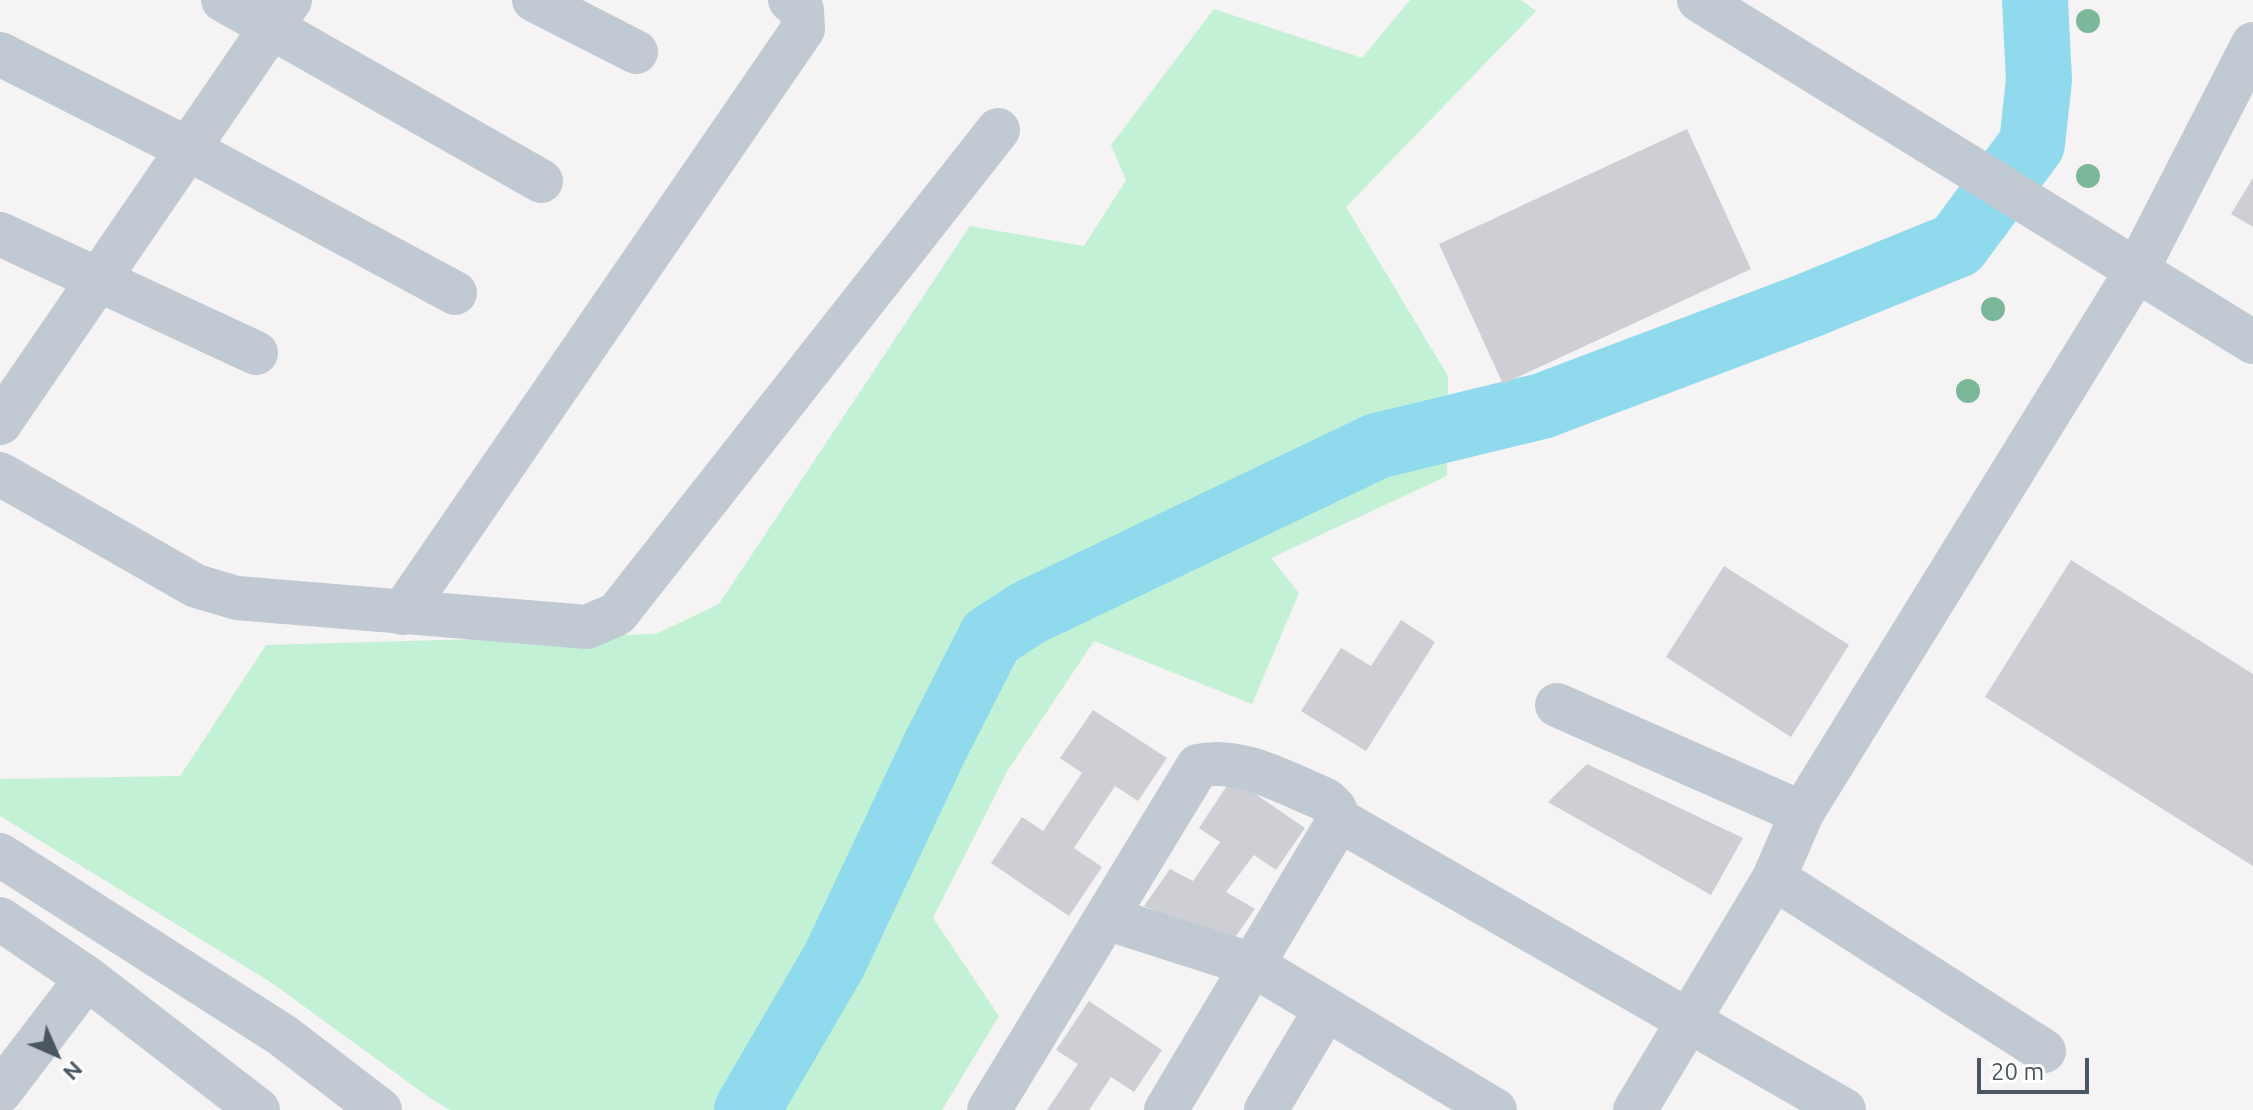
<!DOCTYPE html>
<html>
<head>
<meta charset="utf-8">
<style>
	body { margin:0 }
	#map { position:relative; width:2253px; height:1110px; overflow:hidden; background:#f5f3f3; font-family:Ubuntu,sans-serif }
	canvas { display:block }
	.north { position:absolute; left:16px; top:1014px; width:80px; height:80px; -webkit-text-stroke:6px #fff; paint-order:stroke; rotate:135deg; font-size:22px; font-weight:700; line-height:32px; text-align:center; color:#4a5661 }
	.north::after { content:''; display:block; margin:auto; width:28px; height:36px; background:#4a5661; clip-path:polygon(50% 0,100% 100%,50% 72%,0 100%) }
	.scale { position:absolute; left:1977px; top:1058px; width:112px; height:36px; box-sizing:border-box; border:4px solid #4a5661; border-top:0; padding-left:10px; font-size:24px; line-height:28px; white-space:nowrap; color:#4a5661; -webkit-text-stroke:6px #fff; paint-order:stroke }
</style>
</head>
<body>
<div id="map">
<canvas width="2253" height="1110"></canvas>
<div class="north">N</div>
<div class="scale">20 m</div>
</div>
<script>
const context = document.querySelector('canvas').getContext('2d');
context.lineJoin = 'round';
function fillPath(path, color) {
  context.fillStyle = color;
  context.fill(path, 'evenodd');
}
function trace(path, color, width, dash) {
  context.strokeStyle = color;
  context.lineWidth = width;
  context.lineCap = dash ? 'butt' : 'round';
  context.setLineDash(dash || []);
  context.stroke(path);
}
fillPath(new Path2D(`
	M1410,0H1521L1536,11L1346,207L1448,376L1447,476L1271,558L1299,593L1252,704L1094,641L1008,770L933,918L999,1016L942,1110H450L430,1098L272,983L0,816V779L180,776L266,645L656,634L719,604L970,226L1084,246L1126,180L1111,145L1214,9L1362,58Z`), '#c3f1d5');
trace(new Path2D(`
	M747,1110L834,961L935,747L991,637L1028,613L1377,446L1542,406L1807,306L1957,245L2032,144L2039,80L2035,0`), '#90daee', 66);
fillPath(new Path2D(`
	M1687,129L1751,269L1503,384L1439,244Z
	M2253,178V227L2231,214Z
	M2071,560L2253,674V866L1985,697Z
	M1724,566L1849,645L1791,737L1666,657Z
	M1401,620L1435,642L1366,751L1301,711L1341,648L1371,666Z
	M1093,710L1167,758L1138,801L1115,786L1074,848L1102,867L1069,916L991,863L1022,817L1043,831L1082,773L1060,758Z
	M1587,764L1743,838L1711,895L1548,802Z
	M1232,778L1305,828L1276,870L1254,855L1226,892L1255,909L1231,943L1144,906L1170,869L1193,881L1220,842L1199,828Z
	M1089,1001L1162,1050L1134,1092L1111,1077L1089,1110H1047L1078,1064L1056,1050Z`), '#cdcfd5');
trace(new Path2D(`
	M223,0L541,181
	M534,0L636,52
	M1699,0L2253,342
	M0,54L188,149L455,293
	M0,234L256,353
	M0,423L290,0
	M0,474L196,586L237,598L587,627L617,614L998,130
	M402,613L803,29L802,10L790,0
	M1557,705L1802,813
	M1339,820L1844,1110
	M0,855L282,1035L380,1110
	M1774,878L2044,1051
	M1106,918L1253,965L1495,1110
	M0,919L87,978L258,1110
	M0,1092L87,978
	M989,1110L1198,766C1240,756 1287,784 1326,800L1335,809L1339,820L1166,1110
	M1266,1110L1326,1009
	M1635,1110L1774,878L1802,813L2137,270L2253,44`), '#c1cad2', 44);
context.fillStyle = '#7bb799';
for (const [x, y] of [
	[2088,21],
	[2088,176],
	[1993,309],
	[1968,391]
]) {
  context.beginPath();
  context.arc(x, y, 12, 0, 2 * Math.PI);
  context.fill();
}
</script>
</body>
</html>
